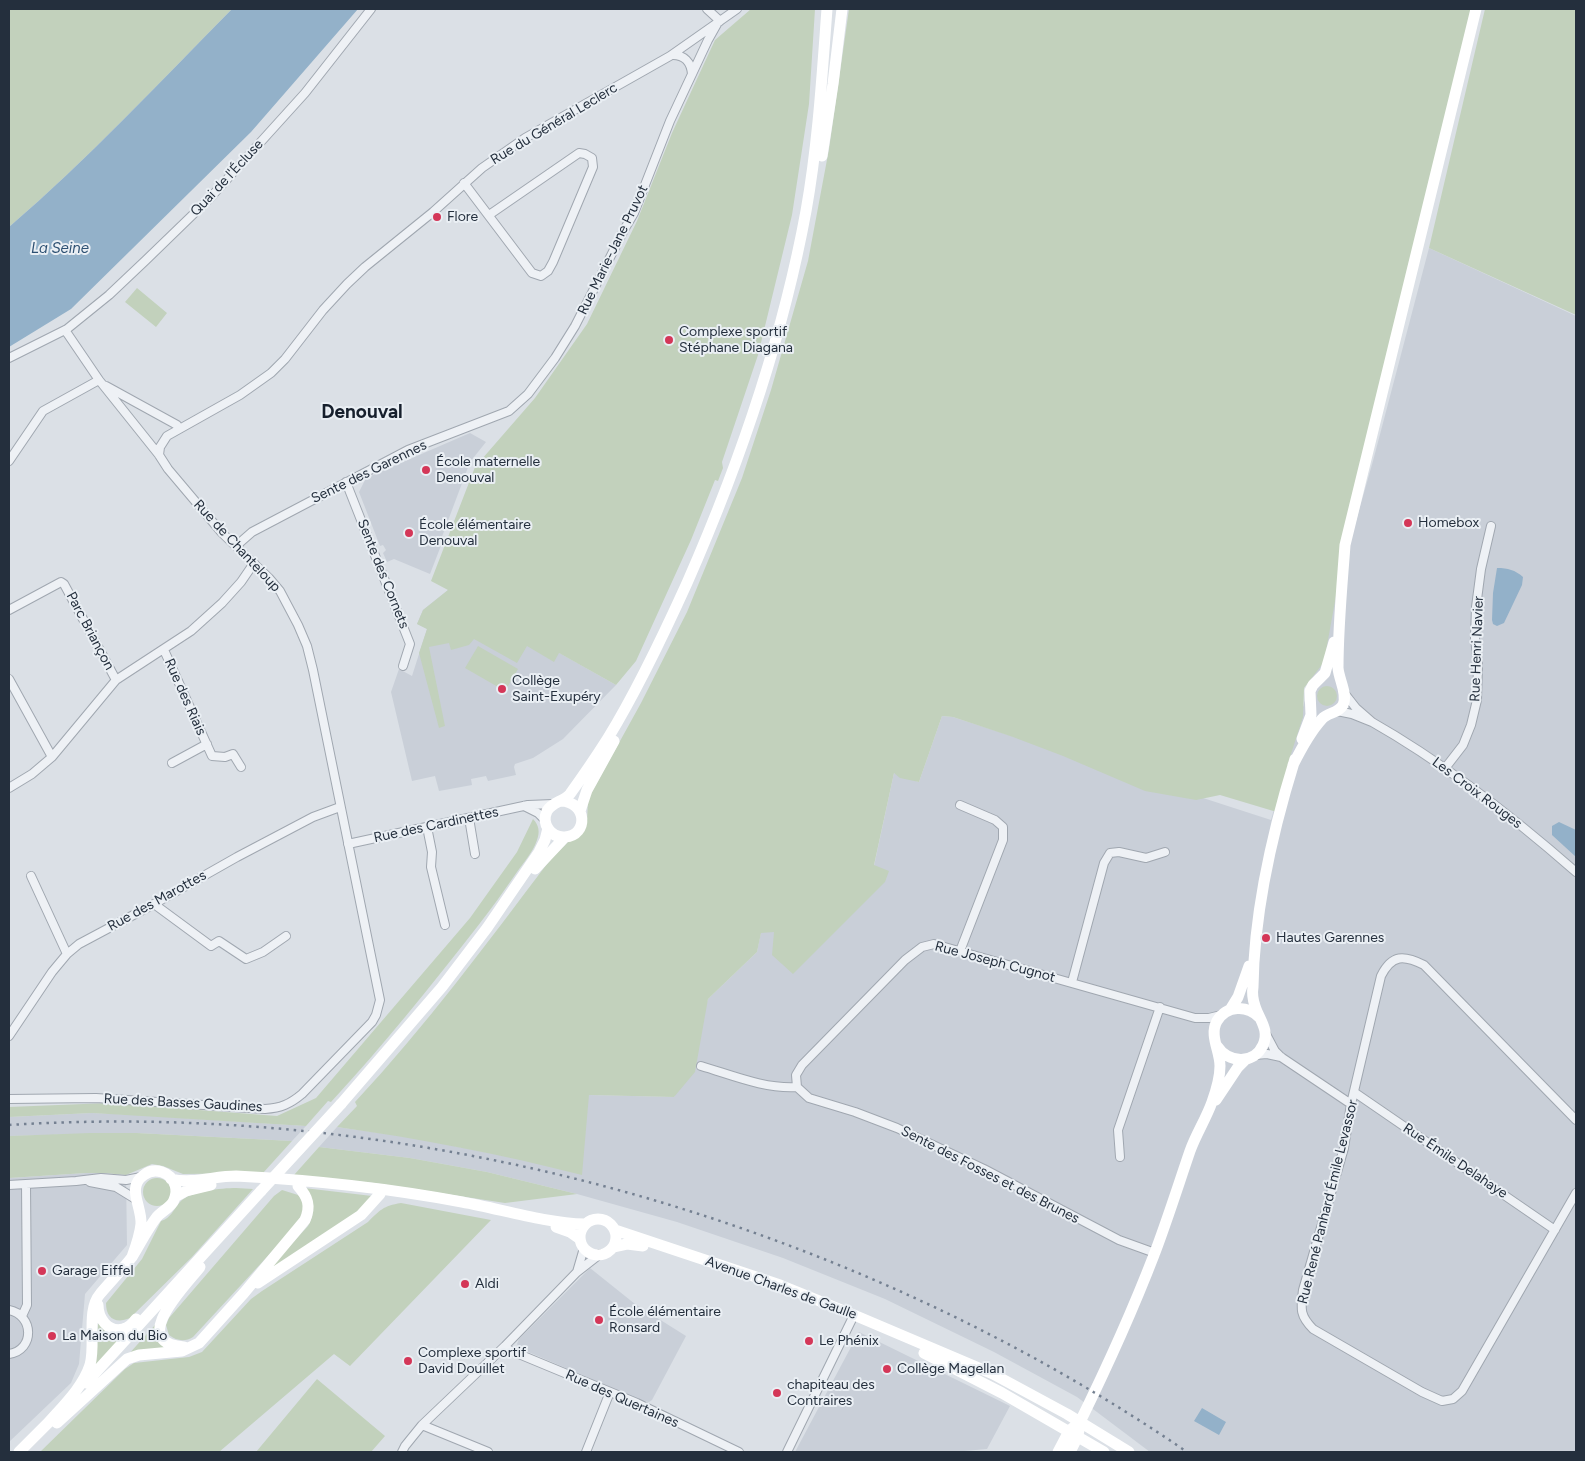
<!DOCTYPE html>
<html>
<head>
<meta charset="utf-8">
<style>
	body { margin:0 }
	#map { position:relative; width:1585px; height:1461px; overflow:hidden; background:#dbe0e6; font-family:Figtree,sans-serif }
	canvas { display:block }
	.frame { position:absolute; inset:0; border:10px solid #242f3d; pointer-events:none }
</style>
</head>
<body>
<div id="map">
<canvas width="1585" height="1461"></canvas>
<div class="frame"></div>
</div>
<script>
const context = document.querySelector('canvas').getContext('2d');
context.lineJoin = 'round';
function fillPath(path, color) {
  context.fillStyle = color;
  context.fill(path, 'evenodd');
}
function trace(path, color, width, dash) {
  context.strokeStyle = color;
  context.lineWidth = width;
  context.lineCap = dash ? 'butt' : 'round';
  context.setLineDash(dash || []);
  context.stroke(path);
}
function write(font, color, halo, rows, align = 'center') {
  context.font = font + ' Figtree,sans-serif';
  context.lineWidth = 4;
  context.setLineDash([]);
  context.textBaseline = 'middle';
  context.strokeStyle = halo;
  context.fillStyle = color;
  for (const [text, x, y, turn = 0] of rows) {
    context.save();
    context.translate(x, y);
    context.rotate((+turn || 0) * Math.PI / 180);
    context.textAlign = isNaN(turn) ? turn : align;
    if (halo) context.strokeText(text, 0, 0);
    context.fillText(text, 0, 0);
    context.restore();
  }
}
fillPath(new Path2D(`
	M1429,248L1576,316V1452H1150L1077,1397L994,1352L885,1299L783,1258L677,1222L577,1194L487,1172L410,1158L319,1147L337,1127L409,1137L515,1158L589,1095L674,1097L708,999L757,952L761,932H774L874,866L894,773L919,782L942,716L953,717L1271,820L1373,461Z
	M470,433L486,442L470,462L440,542L442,543L430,574L394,559L387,562L383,553L386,550L383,545L380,546L359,492L366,478Z
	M448,590L616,685L563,739L533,758L515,764L514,767L516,775L488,781L486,776L471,779L472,785L439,791L435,776L412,781L391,692L399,669L412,676L427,629L417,624L423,610Z
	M92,1113L138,1115L306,1126L292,1141L137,1133L9,1136V1117Z
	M86,1173H104L126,1175L127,1245L85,1294L79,1364L71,1383L9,1442V1178Z
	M590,1268L635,1304L686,1336L652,1400L649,1402L643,1401L519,1348L517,1344L519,1339Z
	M859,1332L1010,1406L987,1449L953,1452H795Z`), '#c9cfd8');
fillPath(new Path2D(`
	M9,9H232C159,83 88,159 9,227Z
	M751,9H815L809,104L792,215L758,355L722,462L723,468L718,481L715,480L691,540L636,661L616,685L559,653L554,662L527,646L517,663L474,639L469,645L451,650L449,643L429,647L445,726L439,728L419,653L427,629L417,624L423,610L448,590L431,581L475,467L535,398L587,324L637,221L672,133L715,40Z
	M849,9H1476L1345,546L1324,662L1304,688L1303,717L1290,757L1280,813L1220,795L1196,800L1145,791L1063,756L1013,737L953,717L942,716L919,782L900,778L894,773L874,865L889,871L885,882L793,974L772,955L774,932L761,933L757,952L708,999L695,1072L674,1097L589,1095L582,1175C500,1154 422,1139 337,1127L357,1106L355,1102C426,1026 487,943 550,860L568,842L578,836L587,823L588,799L641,703L687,612L742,478L771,390L808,261L829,149Z
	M1485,9H1576V315L1429,248Z
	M137,288L167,313L156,327L125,302Z
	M478,646L518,669L505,691L465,668Z
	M1317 696a10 10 0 1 1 20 0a10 10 0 1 1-20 0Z
	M533,819C539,825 540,832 537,840C533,852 524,862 517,872C504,891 491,909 477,927C430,987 383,1046 331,1102L328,1101L306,1126L92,1113L9,1117V1107L108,1103L277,1116L316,1098L470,918L517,852Z
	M90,1133H137L292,1141L263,1173L183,1174L163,1166L152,1164L126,1175L104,1173H86L9,1178V1136Z
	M319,1147L410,1158L487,1172L577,1194L505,1203L374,1183L294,1175Z
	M143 1192a14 14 0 1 1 28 0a14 14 0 1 1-28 0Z
	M236,1188L253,1189L192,1257L130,1318C116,1324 106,1319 106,1303L142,1259L161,1221C171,1218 173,1210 180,1202C190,1191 222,1188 236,1188Z
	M304,1188L372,1196L367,1205L272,1271L270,1268L308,1226C316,1212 315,1200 304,1188Z
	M282,1190L298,1195C310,1209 299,1220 290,1232L193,1337C185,1342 177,1341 169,1335L166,1325L169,1318L274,1196Z
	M401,1203L491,1220L350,1366L334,1354L219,1452H40L125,1369L134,1363L189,1357L202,1352L251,1299L262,1291L368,1222C380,1210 383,1206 401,1203Z
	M99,1323L126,1332L94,1368L98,1324Z
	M155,1325L168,1347L127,1356Z
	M317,1379L385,1436L371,1452H256Z`), '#c2d1bc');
fillPath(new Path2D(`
	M232,9H358L251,132L71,309L9,347V227C88,159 159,83 232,9Z
	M1497,568C1508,568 1515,570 1523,577L1522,585L1504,623L1497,626L1493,624L1492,620L1493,593Z
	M1559,822L1576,830V857L1552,835V826Z
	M1202,1408L1226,1422L1219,1435L1194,1421Z`), '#93b1c9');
const street = new Path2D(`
	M707,9L720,21
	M673,55C684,55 691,62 692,74
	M464,183L532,273L541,276L548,271L553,262L593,167L592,158L585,154L579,153L489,215
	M9,358L67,329L109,295L146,260L210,198L305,93L371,9
	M106,386L177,425L179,428
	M159,455L160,447L167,436L240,395L271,373L285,359L323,310L347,284L365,267L433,212L482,168L525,138L670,56L737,9
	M9,461L43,411L99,380
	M346,482L410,644L403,666
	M236,546L252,532L408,450L509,411L528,394L555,358L575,326L624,230L634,213L670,121L708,40L717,24
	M9,610L61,582L64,584L116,680
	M164,650L212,756L225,757L233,754L241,767
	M9,679L52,757
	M1337,711L1352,714L1372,722L1356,708L1345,694
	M1372,722C1446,764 1512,816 1576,872
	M172,763L207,744
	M1446,767L1463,745L1471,725L1477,700L1478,665L1475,638L1476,607L1481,569L1491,526
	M9,788L32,774L52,757L116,680L191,631L222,603L241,582L254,563
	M524,806L538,813L545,820
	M469,818L475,854
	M427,827L432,852L431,867L445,925
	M348,844L528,805L553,804
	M31,876L67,954
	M154,904L211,946L219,941L246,959L263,952L286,936
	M960,951L1003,840V827L995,820L960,805
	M1072,982L1104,863L1110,853L1119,852L1146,858L1165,852
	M1266,1034L1275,1051L1281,1057L1351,1104
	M9,1036L52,972L67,954L79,944L154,904L237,857L313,817L340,807
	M1255,1055L1267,1054L1281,1057
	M701,1066C732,1075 764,1089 797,1087
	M797,1087L796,1075L802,1065L905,960L922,947L934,944L1195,1018H1209L1221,1015
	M797,1087L809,1098L855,1112L897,1128L984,1169L1119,1240L1155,1253
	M1354,1092L1555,1230
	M9,1099L96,1098L265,1109C281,1108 290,1104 302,1094L372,1022L376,1015L380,1000L313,670L307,646L298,625L280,591L269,578L222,533L168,469L159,455L99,380L65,330
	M1576,1120L1424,965C1404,955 1392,954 1381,976L1351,1104L1344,1148L1303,1290C1301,1308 1299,1315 1313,1329L1422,1392L1442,1401L1453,1399L1462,1391L1576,1193
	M1120,1157L1118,1130L1160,1007
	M90,1182L116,1187L137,1200
	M9,1185L76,1181L101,1178L126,1180L141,1177
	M577,1272L584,1248
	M9,1310C34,1315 35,1350 9,1354
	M22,1316L27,1305L26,1184
	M505,1346L509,1350L637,1403L739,1452
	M422,1425L488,1452
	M402,1452L405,1446L422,1425L505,1346L577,1272L600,1254
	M586,1452L610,1392
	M787,1452L854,1315`);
trace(street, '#a0a7b0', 10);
trace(street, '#eef1f5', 8);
trace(new Path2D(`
	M822,156L833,84L842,9
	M1302,739L1311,715L1310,691L1313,685L1325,673L1334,642
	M1293,765C1301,749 1310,732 1322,719C1328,712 1338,714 1343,705C1348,694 1339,680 1338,668C1338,627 1342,586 1345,545L1476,9
	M561,801C587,802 589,835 565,837C551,838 541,824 547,811C552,802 563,802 570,794C583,776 596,757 608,738C638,689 663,636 687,583C738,467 783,336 806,211C818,144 822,76 827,9
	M580,811L587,790L614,741
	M535,869L565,837
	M1230,1010L1238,997L1249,966
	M1217,1046C1228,1063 1254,1065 1263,1045C1270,1030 1259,1019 1255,1006C1253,1000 1252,993 1253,987C1254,910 1272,833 1295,759
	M1216,1100L1238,1067L1246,1059
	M341,1104L442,987L487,928L539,852L545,840L548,828
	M171,1179C193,1184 214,1176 236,1176C312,1180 387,1188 462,1202C501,1209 545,1223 585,1224
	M175,1197L186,1191L211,1185
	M580 1237a18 18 0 1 1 36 0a18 18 0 1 1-36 0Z
	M556,1227L570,1232L580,1239
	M615,1230L780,1285L854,1315L993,1374L1067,1414L1129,1452
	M613,1247L627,1244L643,1246
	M258,1283L361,1215L380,1194
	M98,1305C98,1318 108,1333 123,1329C128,1328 133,1323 136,1319
	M184,1347C127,1343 186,1285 200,1267
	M924,1353L1002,1393L1104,1452
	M86,1383L261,1191
	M48,1423C63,1406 83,1387 90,1365C96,1344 86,1310 100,1294C110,1282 122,1270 132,1257C140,1244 147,1230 156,1218C161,1211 171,1208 174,1200C176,1195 177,1190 175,1185C173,1179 168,1174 162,1172C156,1170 149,1171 144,1175C126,1187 142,1206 141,1224C140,1235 136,1246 132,1257
	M57,1423L127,1359L139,1355L182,1351L199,1343L244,1293L305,1220C311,1206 308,1197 298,1186
	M19,1452L53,1418
	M1058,1452L1069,1431L1075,1426
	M1070,1452L1078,1436L1080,1422C1107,1367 1132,1312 1154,1255C1167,1221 1178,1186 1190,1151C1196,1134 1206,1119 1212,1102C1216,1091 1220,1078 1220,1066C1220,1051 1209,1035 1217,1021C1227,1005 1247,1005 1259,1017`), '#fff', 11);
trace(new Path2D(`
	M9,1125C418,1099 849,1220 1187,1452`), '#748091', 2.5, [2.5, 5]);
trace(new Path2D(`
	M261,1191L341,1104`), '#fff', 11);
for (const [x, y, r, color] of [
	[437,217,5,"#d43758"],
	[669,340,5,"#d43758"],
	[426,470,5,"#d43758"],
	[1408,523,5,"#d43758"],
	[409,533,5,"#d43758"],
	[502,689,5,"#d43758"],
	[1266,938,5,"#d43758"],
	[42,1271,5,"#d43758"],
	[465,1284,5,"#d43758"],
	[599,1320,5,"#d43758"],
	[52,1336,5,"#d43758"],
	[809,1341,5,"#d43758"],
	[408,1361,5,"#d43758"],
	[887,1369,5,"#d43758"],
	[777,1393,5,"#d43758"]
]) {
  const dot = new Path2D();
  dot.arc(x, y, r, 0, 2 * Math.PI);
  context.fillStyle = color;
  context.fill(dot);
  trace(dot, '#eaeff4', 2);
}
write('14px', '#242f3d', '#eaeff4', [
	["Rue du Général Leclerc",554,124,-31],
	["Quai de l'Écluse",227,178,-47],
	["Rue Marie-Jane Pruvot",613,250,-64],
	["Sente des Garennes",369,472,-26],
	["Rue de Chanteloup",237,546,47],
	["Sente des Cornets",383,574,68],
	["Parc Briançon",90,631,62],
	["Rue Henri Navier",1477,649,-88],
	["Rue des Riais",185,697,66],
	["Les Croix Rouges",1477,793,37],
	["Rue des Cardinettes",436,825,-12],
	["Rue des Marottes",157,901,-29],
	["Rue Joseph Cugnot",995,962,15],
	["Rue des Basses Gaudines",183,1103,3],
	["Rue Émile Delahaye",1455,1161,34],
	["Sente des Fosses et des Brunes",990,1175,27],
	["Rue René Panhard Émile Levassor",1328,1202,-76],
	["Avenue Charles de Gaulle",781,1288,20],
	["Rue des Quertaines",622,1399,24]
]);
write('14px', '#242f3d', '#eaeff4', [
	["Flore",447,217],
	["Complexe sportif",679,332],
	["Stéphane Diagana",679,348],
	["École maternelle",436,462],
	["Denouval",436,478],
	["Homebox",1418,523],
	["École élémentaire",419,525],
	["Denouval",419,541],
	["Collège",512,681],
	["Saint-Exupéry",512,697],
	["Hautes Garennes",1276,938],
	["Garage Eiffel",52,1271],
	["Aldi",475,1284],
	["École élémentaire",609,1312],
	["Ronsard",609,1328],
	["La Maison du Bio",62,1336],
	["Le Phénix",819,1341],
	["Complexe sportif",418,1353],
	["David Douillet",418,1369],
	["Collège Magellan",897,1369],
	["chapiteau des",787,1385],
	["Contraires",787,1401]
], 'left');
write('italic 15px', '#2d5072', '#eaeff4', [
	["La Seine",60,249]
]);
write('bold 19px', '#17202d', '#eaeff4', [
	["Denouval",362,412]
]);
</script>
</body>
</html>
